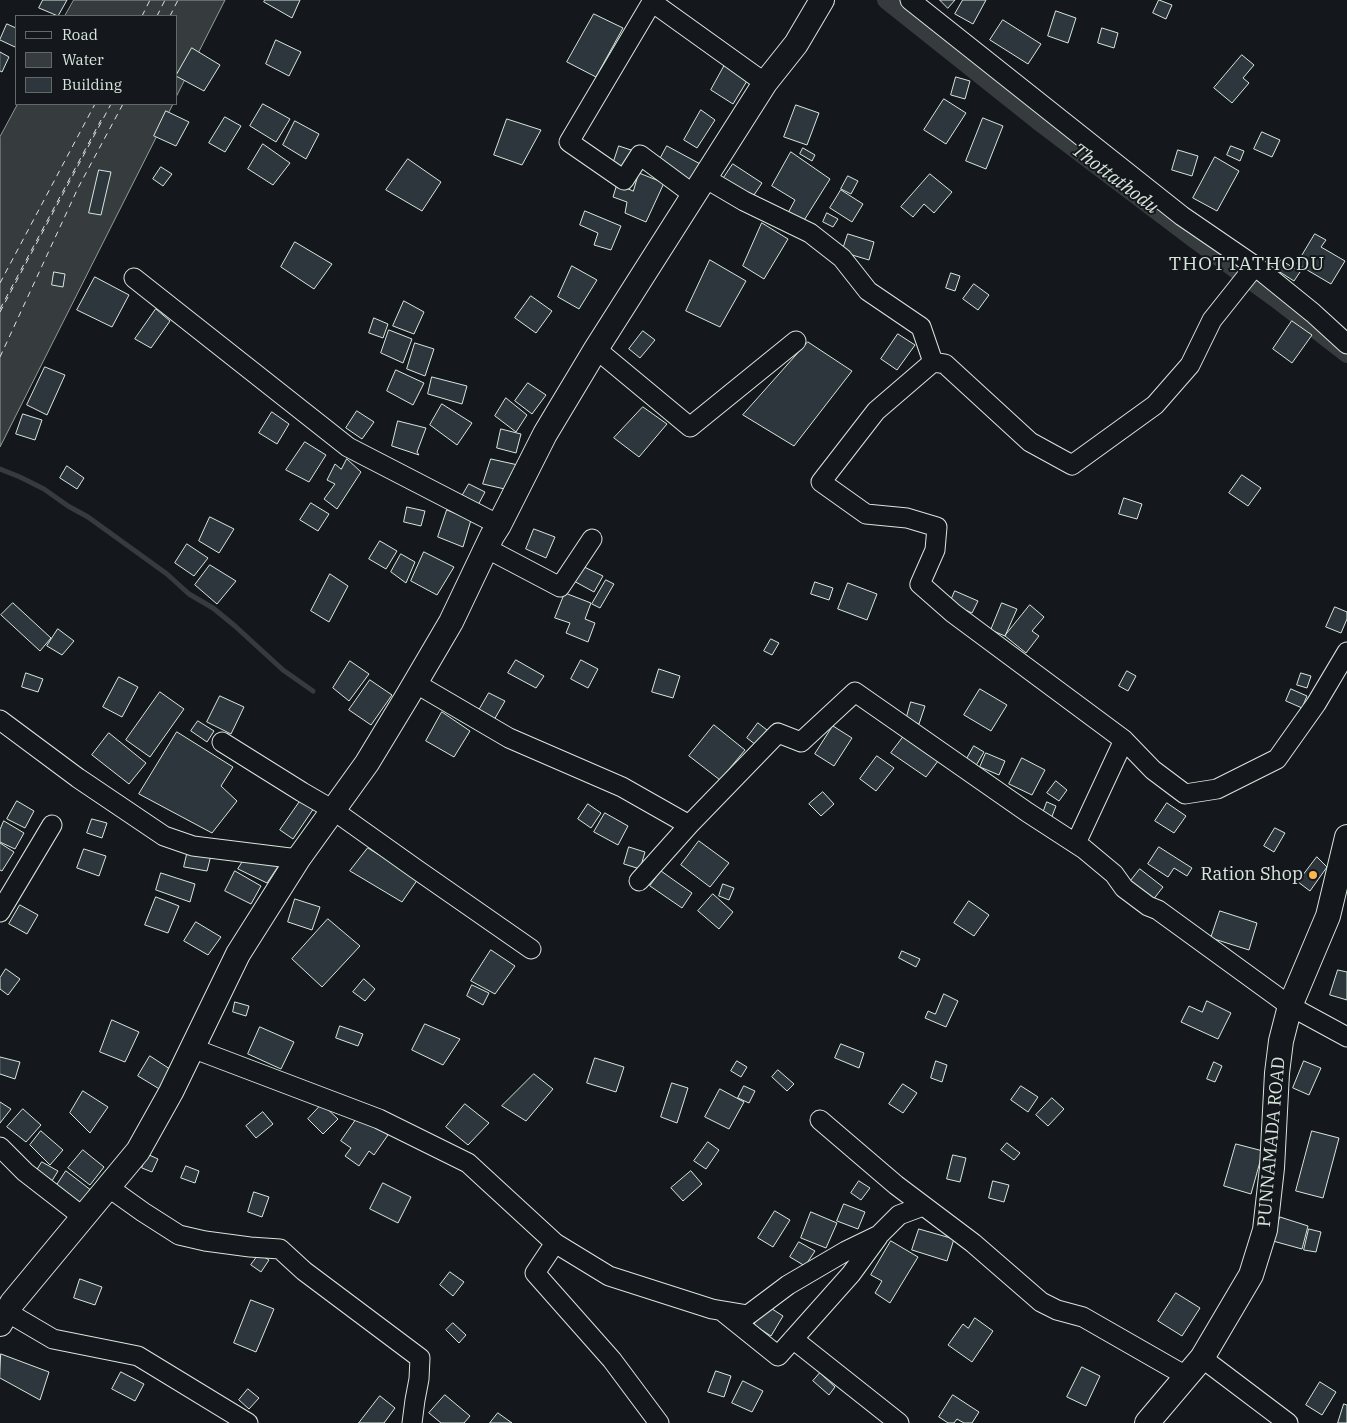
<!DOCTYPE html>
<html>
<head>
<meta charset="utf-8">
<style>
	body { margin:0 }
	#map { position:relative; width:1347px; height:1423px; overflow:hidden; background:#14181c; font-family:"IBM Plex Serif",serif }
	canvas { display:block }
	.legend { position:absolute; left:15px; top:15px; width:162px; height:90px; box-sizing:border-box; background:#14181c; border:1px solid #626a69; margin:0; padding:6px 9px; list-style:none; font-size:15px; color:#d8e6dc }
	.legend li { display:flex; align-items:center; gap:10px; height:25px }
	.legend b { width:25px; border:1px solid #626a69 }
</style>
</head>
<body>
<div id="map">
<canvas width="1347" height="1423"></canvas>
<ul class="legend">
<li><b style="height:6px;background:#14181c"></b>Road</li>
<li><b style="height:14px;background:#363b3e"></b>Water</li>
<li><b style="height:14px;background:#2c363c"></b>Building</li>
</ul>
</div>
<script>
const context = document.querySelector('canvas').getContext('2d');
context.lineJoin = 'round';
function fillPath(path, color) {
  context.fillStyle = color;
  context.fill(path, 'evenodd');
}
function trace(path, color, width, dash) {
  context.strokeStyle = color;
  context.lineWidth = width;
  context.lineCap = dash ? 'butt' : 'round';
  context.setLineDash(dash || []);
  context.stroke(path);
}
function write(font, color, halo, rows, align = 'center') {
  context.font = font + ' "IBM Plex Serif",serif';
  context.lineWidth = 4;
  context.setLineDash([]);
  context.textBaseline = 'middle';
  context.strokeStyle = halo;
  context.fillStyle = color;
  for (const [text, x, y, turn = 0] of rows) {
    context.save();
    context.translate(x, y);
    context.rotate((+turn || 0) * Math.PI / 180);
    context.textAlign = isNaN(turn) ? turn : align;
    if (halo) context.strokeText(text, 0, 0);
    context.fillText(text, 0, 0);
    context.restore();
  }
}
const water = new Path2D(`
	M74,0H225L176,97V16H65Z
	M18,104H173L0,447V137Z`);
fillPath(water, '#363b3e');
trace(water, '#939e99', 1);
trace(new Path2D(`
	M0,469L20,477L44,489L68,506L88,517L167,574L189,594L213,608L235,626L283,670L313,691`), '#363b3e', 5);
trace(new Path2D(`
	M886,0L1038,121L1194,239L1276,299L1347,354`), '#363b3e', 18);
trace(new Path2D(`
	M142,16L150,0
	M157,16L165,0
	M170,16L178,0
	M0,283L95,104
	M0,309L101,120
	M0,312L111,104
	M0,357L78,188L123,104`), '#d8e6dc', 1, [6, 5]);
const building = new Path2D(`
	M43,0H67L58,16L39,8Z
	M265,0H300L292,18L264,2Z
	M940,0H955L948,8Z
	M963,0H986L973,24L955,14Z
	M1159,0L1172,5L1166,19L1153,13Z
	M1056,11L1076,18L1068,43L1048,36Z
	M594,14L623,28L596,77L567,62Z
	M1003,20L1041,44L1028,64L990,40Z
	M7,24L16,28V44L15,47L0,40Z
	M1102,28L1118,33L1114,48L1098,43Z
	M276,40L301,52L289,76L266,64Z
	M192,48L220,65L204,91L176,76Z
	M0,52L9,57L2,72L0,71Z
	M1242,55L1254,65L1243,78L1249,83L1232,103L1214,88Z
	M727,61L750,76L733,104L711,90Z
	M956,77L970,81L965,99L951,95Z
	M944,99L966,113L946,144L924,130Z
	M263,104L290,119L276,142L250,126Z
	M796,105L819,113L807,145L784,137Z
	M701,110L715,120L697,148L684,140Z
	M166,111L189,122L176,146L154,136Z
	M225,117L241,126L225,152L209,143Z
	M983,118L1003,126L986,169L966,161Z
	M507,119L541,130L522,165L494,155Z
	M295,121L319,134L306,159L283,145Z
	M1262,132L1280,140L1272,157L1254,149Z
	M263,144L290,163L273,185L248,169Z
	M619,146L634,151L626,172L612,167Z
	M667,146L704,166L695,183L658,163Z
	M1231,146L1244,151L1240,161L1227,155Z
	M803,148L815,155L812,161L800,154Z
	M1178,150L1198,156L1192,176L1172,170Z
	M791,152L830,179L803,222L788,213L795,200L772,186Z
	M1215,157L1239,171L1217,211L1193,198Z
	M408,159L441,182L422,211L386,190Z
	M733,164L762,183L752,198L723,179Z
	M161,167L172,174L163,186L153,179Z
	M99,170L111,172L101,215L89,213Z
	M639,173L664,183L646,222L625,213L627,202L613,197L617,184L633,191Z
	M930,174L952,192L934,213L924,204L913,217L901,207Z
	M848,176L858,181L851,194L841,189Z
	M841,190L863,204L852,222L830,208Z
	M585,211L621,226L611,250L594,245L598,233L580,225Z
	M827,213L838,219L833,227L823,222Z
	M762,223L788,239L764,279L743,266Z
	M848,234L874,242L869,260L842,252Z
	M1315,234L1326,240L1321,247L1345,261L1331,284L1297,264Z
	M295,242L332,264L314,289L281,267Z
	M710,260L746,281L720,327L686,311Z
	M1281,260L1300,272L1294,281L1275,269Z
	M572,266L597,280L579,309L558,297Z
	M54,272L65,274L63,287L52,285Z
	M951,273L960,276L955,291L946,288Z
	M95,277L129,295L112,327L77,310Z
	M974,284L989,295L978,310L963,299Z
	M531,296L552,311L536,333L515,318Z
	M404,301L424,312L414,334L393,326Z
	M156,309L170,321L151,348L135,339Z
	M374,318L388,324L383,338L369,333Z
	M1292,321L1312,335L1292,363L1273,349Z
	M389,330L412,339L403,363L381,353Z
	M643,331L655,340L640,358L629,349Z
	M898,334L915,345L897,370L881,359Z
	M808,342L852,371L794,446L743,415Z
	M415,343L434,349L425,376L407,369Z
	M45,367L65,375L47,415L27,405Z
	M396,370L424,383L413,405L387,391Z
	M432,377L467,386L462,404L428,394Z
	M528,383L546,395L532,414L515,401Z
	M506,398L527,415L516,432L495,416Z
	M442,404L472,423L457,445L430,425Z
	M643,407L667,424L639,457L614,438Z
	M357,411L374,422L362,439L346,428Z
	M272,412L289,424L277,444L259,433Z
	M23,414L42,420L35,440L16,434Z
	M398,421L426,428L417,452L419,455L392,446Z
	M501,429L521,434L516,453L497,448Z
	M305,442L326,455L309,482L286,470Z
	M347,459L361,472L337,509L324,499L335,484L327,480L335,464L341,469Z
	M491,459L518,465L509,490L483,484Z
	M67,466L84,478L77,489L60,478Z
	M1242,475L1261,488L1248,506L1229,493Z
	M469,484L485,492L477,507L461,498Z
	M1124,498L1142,504L1137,519L1119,514Z
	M311,503L329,514L318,531L300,520Z
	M407,507L425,511L421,526L404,522Z
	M447,510L471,520L463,547L438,537Z
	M210,517L234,529L219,553L199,541Z
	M534,529L555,537L546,558L526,549Z
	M380,541L397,551L386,569L369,559Z
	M187,544L208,558L194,576L175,563Z
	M424,552L454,567L437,595L411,581Z
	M401,554L415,562L406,583L391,572Z
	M210,565L236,581L217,604L195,585Z
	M580,565L603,576L594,592L572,580Z
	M330,574L348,586L329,622L311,611Z
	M606,580L614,584L600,608L592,604Z
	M815,582L833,588L829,600L811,594Z
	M848,583L877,594L867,620L838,609Z
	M955,591L978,601L972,613L950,603Z
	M565,593L591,603L585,619L595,623L588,642L566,633L570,623L555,618Z
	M13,603L51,638L40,651L1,615Z
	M1002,603L1017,609L1005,636L991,630Z
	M1030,605L1044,617L1032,631L1039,636L1026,653L1005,636Z
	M1335,607L1347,612V619L1341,633L1326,627Z
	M58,629L74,641L62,655L47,646Z
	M771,639L779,643L772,655L764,651Z
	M516,660L544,676L536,688L508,673Z
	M581,660L598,669L588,688L571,679Z
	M350,661L369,674L349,701L333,688Z
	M659,669L680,676L673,698L652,692Z
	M1127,671L1136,676L1128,691L1119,686Z
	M26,673L43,679L38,692L22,687Z
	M1301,673L1311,676L1307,688L1297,685Z
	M119,677L138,687L122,717L103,707Z
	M370,680L392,695L371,725L349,710Z
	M980,689L1007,705L991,731L964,715Z
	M1291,689L1307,696L1302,708L1286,701Z
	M160,692L184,709L150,757L126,740Z
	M489,693L505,701L494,720L478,712Z
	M220,696L244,707L231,734L207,722Z
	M911,702L925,706L919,724L906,720Z
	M442,712L470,731L454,757L426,741Z
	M198,721L214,731L207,742L191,731Z
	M758,723L767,730L756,745L747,738Z
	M714,725L745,750L720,780L689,756Z
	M833,726L852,738L834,766L815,754Z
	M177,732L233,767L221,786L237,801L212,833L139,794Z
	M109,733L146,763L129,784L92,755Z
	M904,736L938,761L926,777L891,753Z
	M974,746L984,752L974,769L964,764Z
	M986,753L1005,761L999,775L980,767Z
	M877,756L894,768L876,791L860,779Z
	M1022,758L1045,770L1032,795L1009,784Z
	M1056,781L1067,790L1059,801L1047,793Z
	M823,792L834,804L821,816L809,804Z
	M303,797L316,805L293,839L280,830Z
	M17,801L34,811L25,828L7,819Z
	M1047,802L1056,806L1049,824L1040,821Z
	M1167,803L1186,816L1174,833L1155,821Z
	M588,804L601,813L591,828L578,819Z
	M605,813L628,826L618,845L594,832Z
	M92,819L107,823L102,838L87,833Z
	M4,821L24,833L15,849L0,842V830Z
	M1275,828L1285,833L1274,852L1264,846Z
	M699,841L729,863L710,887L681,865Z
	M0,843L14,852L2,871L0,870Z
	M629,847L645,852L640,869L624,864Z
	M1159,847L1192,868L1187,876L1174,868L1168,877L1148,864Z
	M368,848L418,879L402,902L350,871Z
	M84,849L106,856L99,876L77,868Z
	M188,850L211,855L207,871L184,867Z
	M247,855L279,865L267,883L238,869Z
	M1317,857L1327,867L1310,891L1298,882Z
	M1140,869L1163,887L1149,905L1126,887Z
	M235,871L261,886L251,904L225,891Z
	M661,871L692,893L682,908L650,886Z
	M161,873L195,884L190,902L156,890Z
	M723,884L734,888L729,900L719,896Z
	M713,894L733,912L719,929L698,911Z
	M156,897L179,906L168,933L145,925Z
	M295,899L320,907L312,930L288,922Z
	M969,901L989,915L974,936L954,923Z
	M20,905L38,915L27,934L9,924Z
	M1220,911L1257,923L1249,950L1211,938Z
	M328,919L360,946L322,987L292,959Z
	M196,922L221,937L208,955L184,941Z
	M491,950L515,966L495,994L471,981Z
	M902,951L920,959L916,967L899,958Z
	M6,969L20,979L8,995L0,989V978Z
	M1338,970L1347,972V1000L1330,995Z
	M364,979L375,989L365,1001L353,992Z
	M472,985L489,993L483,1005L467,996Z
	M944,994L958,1001L946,1027L925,1018L928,1011L935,1014Z
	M1207,1001L1231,1013L1218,1039L1181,1022L1189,1006L1202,1012Z
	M235,1002L249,1006L246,1016L233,1012Z
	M112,1020L139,1032L125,1062L100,1052Z
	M425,1024L460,1039L443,1065L412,1050Z
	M340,1026L363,1034L358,1046L336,1038Z
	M260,1027L294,1042L281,1069L248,1054Z
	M841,1044L864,1053L859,1068L835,1058Z
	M150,1056L176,1073L166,1093L138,1076Z
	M0,1057L20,1062L15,1079L0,1074Z
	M595,1058L624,1067L616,1092L587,1083Z
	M737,1061L747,1067L741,1077L731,1071Z
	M936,1061L947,1065L942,1082L931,1078Z
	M1304,1061L1321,1068L1309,1095L1293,1088Z
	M1214,1062L1222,1066L1215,1082L1207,1079Z
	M778,1070L794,1084L787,1091L772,1077Z
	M534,1074L553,1089L526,1121L502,1106Z
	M672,1083L688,1088L677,1123L661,1117Z
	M903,1084L917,1093L903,1113L889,1104Z
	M744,1086L755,1091L749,1103L738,1098Z
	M1021,1086L1038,1097L1028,1112L1011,1100Z
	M720,1089L744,1102L729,1129L705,1117Z
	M83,1091L108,1107L90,1133L70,1113Z
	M1052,1098L1064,1109L1048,1126L1036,1115Z
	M0,1102L11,1109L0,1123Z
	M322,1104L338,1119L323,1134L308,1119Z
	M465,1104L489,1123L468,1145L446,1127Z
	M23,1109L41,1125L26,1142L7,1127Z
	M263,1112L273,1124L256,1138L246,1126Z
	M360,1114L388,1135L374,1155L369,1151L359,1166L345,1156L351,1148L341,1141Z
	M41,1131L63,1150L50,1165L30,1145Z
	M1312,1131L1339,1138L1323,1198L1296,1191Z
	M708,1142L719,1150L706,1169L694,1161Z
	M1007,1143L1020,1153L1014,1160L1001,1150Z
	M1236,1144L1263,1151L1251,1194L1224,1186Z
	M83,1150L104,1167L90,1185L68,1168Z
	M147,1154L158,1159L152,1172L142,1168Z
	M953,1155L966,1158L960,1182L947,1179Z
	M42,1162L58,1171L50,1184L34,1175Z
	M186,1166L199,1171L195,1183L181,1178Z
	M66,1171L96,1194L84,1209L55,1188Z
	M691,1171L702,1184L683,1201L671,1188Z
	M859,1181L870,1188L861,1200L851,1193Z
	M993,1181L1009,1185L1004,1202L989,1198Z
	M383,1183L411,1197L398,1223L370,1209Z
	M254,1192L269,1197L262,1217L248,1212Z
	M844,1204L865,1212L858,1229L837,1221Z
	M775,1211L790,1220L773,1247L758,1238Z
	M811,1212L837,1223L826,1248L801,1238Z
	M1280,1217L1308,1226L1302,1249L1273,1241Z
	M919,1229L954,1239L947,1261L912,1250Z
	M1309,1229L1321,1232L1316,1252L1304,1250Z
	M891,1241L918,1257L890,1303L875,1293L882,1281L871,1275Z
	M799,1242L815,1251L805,1266L790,1257Z
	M259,1254L269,1260L261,1272L251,1265Z
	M450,1272L464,1282L453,1296L440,1285Z
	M80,1279L102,1287L95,1305L74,1298Z
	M1176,1293L1200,1308L1182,1336L1158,1321Z
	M251,1300L274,1309L256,1352L234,1343Z
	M766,1305L783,1316L771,1336L754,1325Z
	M975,1318L993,1331L972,1362L948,1345L963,1324L968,1328Z
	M453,1323L466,1335L459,1343L446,1330Z
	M1,1354L49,1372L40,1400L0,1378Z
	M1082,1367L1100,1376L1086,1406L1067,1397Z
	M716,1371L731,1376L724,1397L708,1392Z
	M121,1372L144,1384L135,1401L112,1389Z
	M820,1373L835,1387L829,1395L813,1381Z
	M743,1381L763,1391L752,1412L732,1403Z
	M1320,1382L1336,1392L1322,1415L1306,1405Z
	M248,1389L259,1398L249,1409L239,1400Z
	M445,1395L470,1416L464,1423H441L429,1413Z
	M953,1395L979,1412L972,1423H964L957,1419L954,1423H948L939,1417Z
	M380,1396L395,1408L384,1423H359Z
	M1344,1404L1347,1405V1423H1338Z
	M498,1413L512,1423H490Z`);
fillPath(building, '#2c363c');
trace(building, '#d8e6dc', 1);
const minor = new Path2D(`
	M910,0L1182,216L1255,266L1313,313L1347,344
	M705,178L744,201L810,233L842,258L868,291L921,327L933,362L876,411L821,482L866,514L907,518L937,527L935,550L920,584L953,613L1124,740L1153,770L1185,794L1217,789L1277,759L1316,704L1347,652
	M694,195L640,155L624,180L569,142L652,2L765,83
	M134,278L348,447L499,525
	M596,349L690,427L796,341
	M933,362L945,364L1030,442L1072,465L1155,405L1190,365L1212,320L1255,266
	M486,548L560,587L592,539
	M415,683L509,738L622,787L689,825L778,733L801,742L855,692L1027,812L1084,849L1114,874L1124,888L1148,906L1158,910L1290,1006L1347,1037
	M0,720L78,778L164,836L193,846L298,859
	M222,742L302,792L333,810L416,869L531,949
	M1076,843L1124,740
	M639,881L689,825
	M0,912L52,825
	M192,1048L379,1119L468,1163L555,1243L609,1276L712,1309L748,1315L788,1285L846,1251L879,1235L899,1215L923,1206
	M820,1120L896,1185L973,1243L1041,1302L1057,1310L1083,1317L1186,1376
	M0,1147L25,1172L83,1217
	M108,1187L143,1212L179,1235L205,1241L250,1247L280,1249L304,1271L420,1358L419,1379L415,1400L412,1423
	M555,1243L535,1273L612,1360L659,1423
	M722,1311L778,1356L851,1274L878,1237
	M7,1312L53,1339L138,1356L248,1423
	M793,1339L899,1423
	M1202,1358L1288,1423`);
const major = new Path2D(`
	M0,1324L12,1303L138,1151L171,1092L238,954L298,859L367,763L407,697L451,622L492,536L499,525L545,434L596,349L765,83L796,44L822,0
	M1147,1423L1202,1358L1251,1275L1265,1230L1272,1168L1277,1073L1281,1041L1290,1006L1328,916L1347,837`);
trace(minor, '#d8e6dc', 21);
trace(major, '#d8e6dc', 26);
trace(minor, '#14181c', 19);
trace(major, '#14181c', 24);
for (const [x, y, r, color] of [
	[1313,875,5,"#ffb74d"]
]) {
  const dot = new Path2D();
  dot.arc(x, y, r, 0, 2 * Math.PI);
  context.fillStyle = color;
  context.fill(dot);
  trace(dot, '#14181c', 2);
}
write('18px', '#d8e6dc', '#14181c', [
	["Ration Shop",1303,875]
], 'right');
write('18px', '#d8e6dc', '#14181c', [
	["PUNNAMADA ROAD",1272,1142,-85]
]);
write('italic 19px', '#d8e6dc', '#14181c', [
	["Thottathodu",1115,179,37]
]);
context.letterSpacing = '1px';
write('19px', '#d8e6dc', '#14181c', [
	["THOTTATHODU",1247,265]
]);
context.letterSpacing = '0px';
</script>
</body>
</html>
